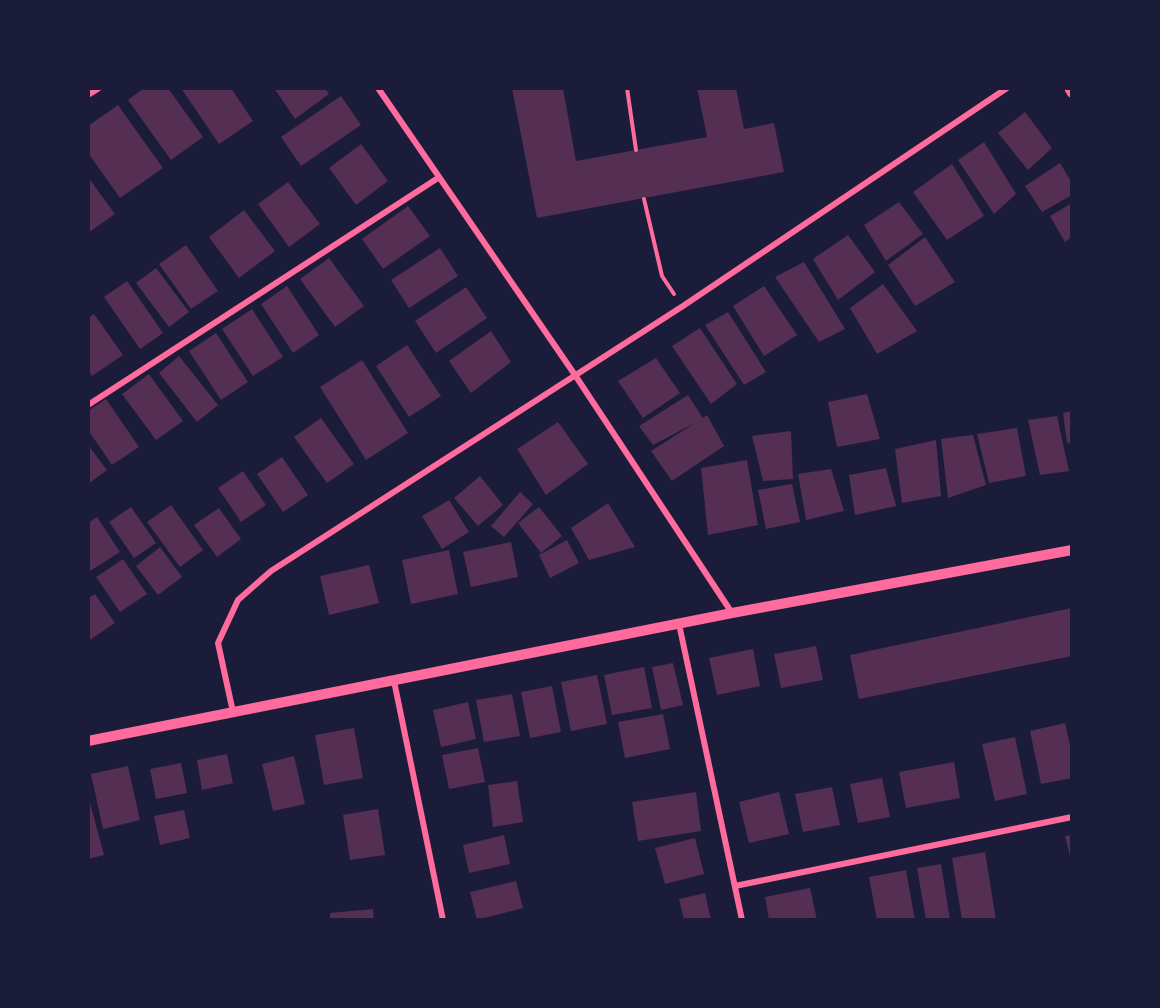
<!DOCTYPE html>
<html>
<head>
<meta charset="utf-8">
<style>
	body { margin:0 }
	#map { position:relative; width:1160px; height:1008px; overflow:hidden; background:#1b1b3a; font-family:"IBM Plex Sans",sans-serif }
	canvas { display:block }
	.frame { position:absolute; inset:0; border:90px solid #1b1b3a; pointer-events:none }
</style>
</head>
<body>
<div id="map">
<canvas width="1160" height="1008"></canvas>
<div class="frame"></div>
</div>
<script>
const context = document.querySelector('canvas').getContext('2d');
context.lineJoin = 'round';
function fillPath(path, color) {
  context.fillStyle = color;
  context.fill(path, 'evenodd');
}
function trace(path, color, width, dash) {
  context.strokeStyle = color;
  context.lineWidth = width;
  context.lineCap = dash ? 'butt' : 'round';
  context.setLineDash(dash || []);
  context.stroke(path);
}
fillPath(new Path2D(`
	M144,88H168L203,137L171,160L128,100Z
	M181,88H231L253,121L219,144Z
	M274,88H325L329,94L295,119Z
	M512,88H563L576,161L707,137L697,88H736L744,129L774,123L784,172L537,218Z
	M341,96L361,125L301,166L281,137Z
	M118,105L163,168L120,198L88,153V126Z
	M1025,112L1052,148L1028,170L998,133Z
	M984,142L1016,194L994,214L958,160Z
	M361,144L388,181L356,205L329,168Z
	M1060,163L1072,183V195L1042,212L1025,186Z
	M952,164L984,216L947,240L913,192Z
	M88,177L115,214L88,233Z
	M288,182L320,224L289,247L258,204Z
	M899,202L923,234L886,261L864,225Z
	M1072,203V237L1065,242L1050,216Z
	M408,206L430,236L383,269L362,239Z
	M244,210L275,251L239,278L209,237Z
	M848,235L875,272L838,300L813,259Z
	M925,237L955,282L915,306L888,265Z
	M186,245L218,291L191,309L159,264Z
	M440,248L458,276L409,308L391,280Z
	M329,258L364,306L335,327L300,279Z
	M804,262L845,329L819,342L775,277Z
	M156,268L189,312L169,327L136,283Z
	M127,281L163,333L140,349L104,297Z
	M883,284L917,331L877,354L850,308Z
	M287,286L319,335L293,353L261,304Z
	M764,286L797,335L764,356L733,306Z
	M466,287L487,318L436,353L415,321Z
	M252,309L283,357L253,376L222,329Z
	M728,312L766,372L744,385L705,325Z
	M94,314L123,355L92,376L88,370V318Z
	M700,328L737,384L711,404L672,346Z
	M491,331L511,362L471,393L449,361Z
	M216,333L248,382L221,400L189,351Z
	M407,345L441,396L409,417L376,366Z
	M179,356L218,405L197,422L159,373Z
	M656,358L680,393L643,418L618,381Z
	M362,360L408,433L366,460L320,387Z
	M149,374L183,421L156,440L122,394Z
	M867,394L880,439L837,447L828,402Z
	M688,395L703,418L707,415L724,446L672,481L651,451L695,423L653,445L639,426Z
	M106,399L139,447L112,465L88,430V411Z
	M1072,411V442L1067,443L1063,413Z
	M1057,416L1069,471L1040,475L1028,420Z
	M321,418L354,464L327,483L294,437Z
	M558,422L588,464L546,495L517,449Z
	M1017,428L1026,476L989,483L977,434Z
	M791,431L793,479L763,481L752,436Z
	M973,435L986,485L948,498L941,439Z
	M936,440L941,496L902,503L895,449Z
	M88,445L107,470L88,484Z
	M282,457L308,495L283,512L257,474Z
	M747,460L758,525L708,535L701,468Z
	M886,468L896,506L855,515L849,475Z
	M831,469L844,511L806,520L798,474Z
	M243,471L266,505L241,522L218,488Z
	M480,476L503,505L478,526L454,498Z
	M792,484L800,522L766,529L758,490Z
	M520,492L533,504L504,537L491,526Z
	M449,500L469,532L442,549L422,516Z
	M608,503L635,547L589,560L571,528Z
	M171,505L203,550L180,567L147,522Z
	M131,507L156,543L134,558L109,522Z
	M539,507L562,536L541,553L518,523Z
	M219,508L241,539L217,557L194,525Z
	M97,517L120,552L90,571L88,523Z
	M567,540L579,563L550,578L539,555Z
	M511,542L518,577L471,587L463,552Z
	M160,547L182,577L158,595L136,566Z
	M449,550L458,594L411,604L402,560Z
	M123,559L147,594L120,612L96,577Z
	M369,565L379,603L329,615L320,576Z
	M95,594L115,623L88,641V598Z
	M1072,608V656L859,699L850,655Z
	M816,646L823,680L781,688L774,654Z
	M753,649L760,686L717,695L709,658Z
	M673,663L683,705L661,710L652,667Z
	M644,667L652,708L612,715L604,675Z
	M597,675L607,724L571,731L561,682Z
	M552,686L561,732L530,738L521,692Z
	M512,694L520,736L484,742L476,700Z
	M468,702L476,739L441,747L433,710Z
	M663,714L670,749L625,758L618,722Z
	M1065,723L1072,754V778L1041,784L1030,731Z
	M354,728L363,778L324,785L315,735Z
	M1015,737L1027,794L995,801L982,744Z
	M478,748L485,782L449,789L442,755Z
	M227,754L233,783L202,790L197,760Z
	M294,756L305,804L273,811L262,764Z
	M954,762L960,798L906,808L899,772Z
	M181,763L187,793L156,799L150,769Z
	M128,766L140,820L103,829L91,774Z
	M882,778L890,817L858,823L850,784Z
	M517,781L523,822L493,827L488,785Z
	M832,787L840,825L803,832L795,794Z
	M696,792L701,831L638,841L632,802Z
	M779,792L789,834L749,843L739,802Z
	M88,795L104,855L88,859Z
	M378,809L385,855L350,860L343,815Z
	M184,810L190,838L160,845L154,816Z
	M504,835L510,864L469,873L463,845Z
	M1072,835V860H1071L1065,836Z
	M695,838L704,874L665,884L655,848Z
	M985,852L996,920H962L952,858Z
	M941,864L950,920H926L917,868Z
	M906,870L915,920H877L869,877Z
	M516,881L523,908L477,920L470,892Z
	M810,888L817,920H769L765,897Z
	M705,893L711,920H684L679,899Z
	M373,909L374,920H330V913Z`), '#542f53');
trace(new Path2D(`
	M627,88L636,150
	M644,199L662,276L674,294`), '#ff6b9d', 4);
trace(new Path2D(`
	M378,88L575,375L732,613
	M88,95L99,88
	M88,405L438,178
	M679,624L742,920
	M394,681L443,920
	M233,712L218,643L238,600L271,571L683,306L1007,88
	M735,886L1072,817`), '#ff6b9d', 6);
trace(new Path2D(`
	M1069,88L1072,93
	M88,741L732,613L1072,550`), '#ff6b9d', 10);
</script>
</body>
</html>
